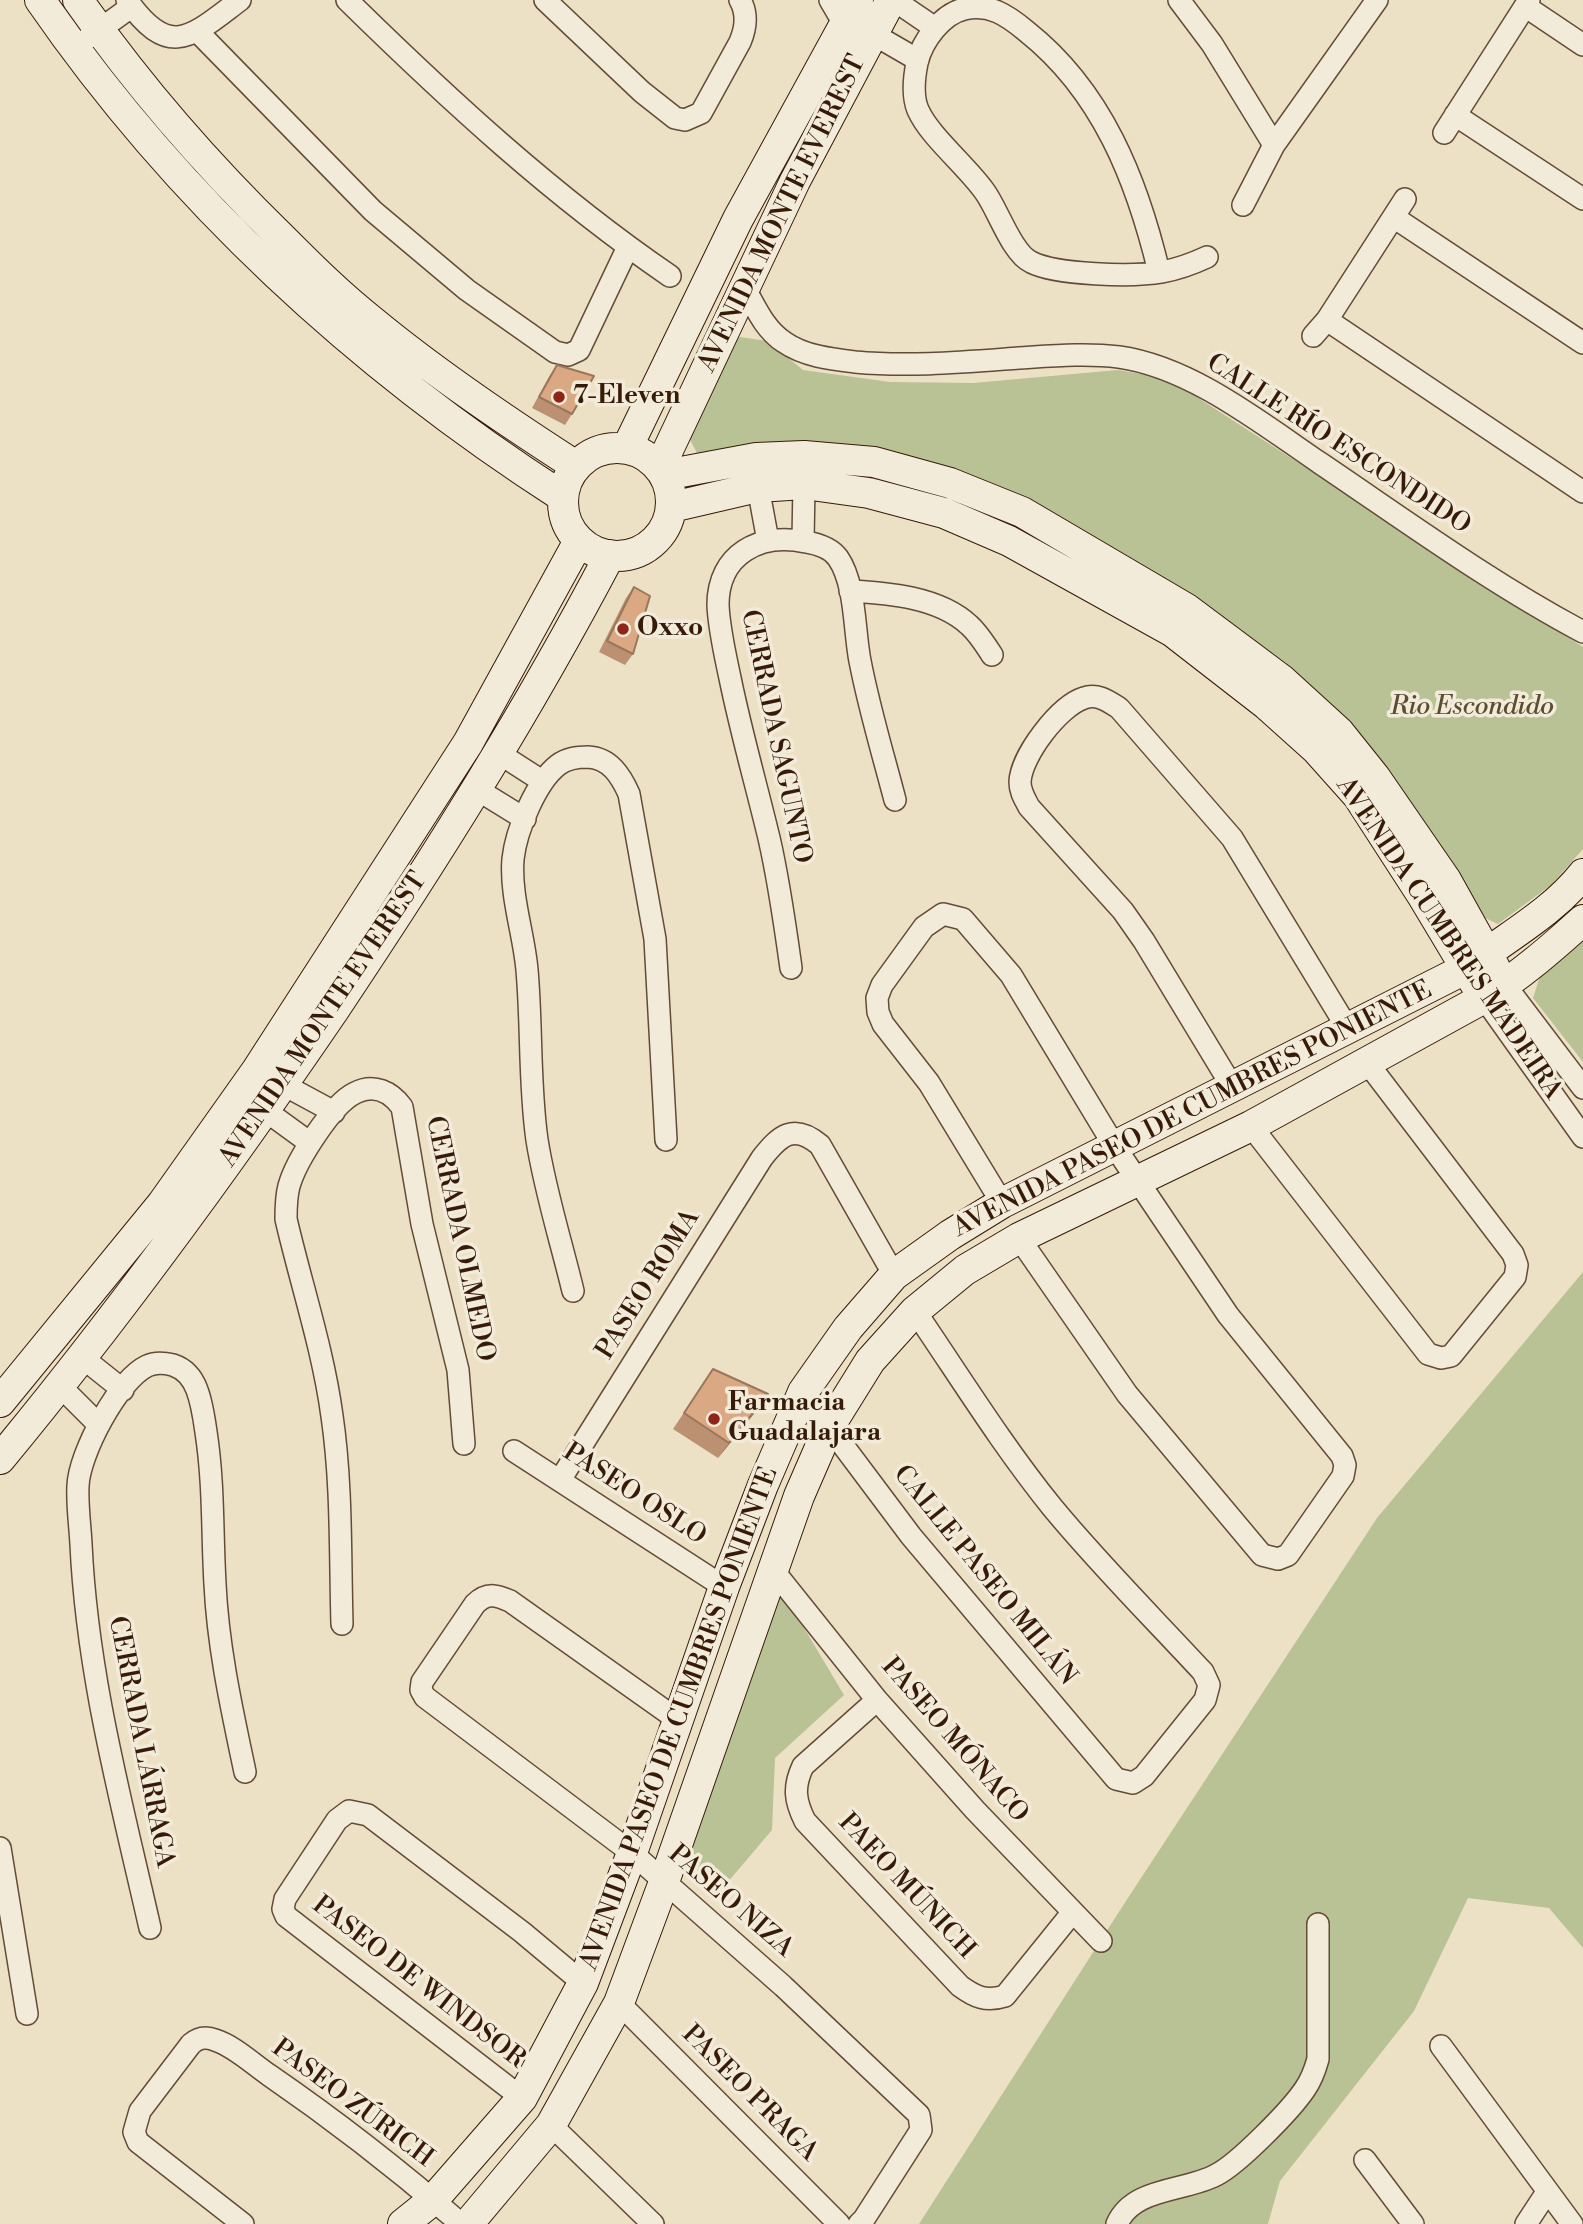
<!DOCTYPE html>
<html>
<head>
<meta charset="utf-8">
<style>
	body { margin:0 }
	canvas { display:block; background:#ece0c5 }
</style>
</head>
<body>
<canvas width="1583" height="2224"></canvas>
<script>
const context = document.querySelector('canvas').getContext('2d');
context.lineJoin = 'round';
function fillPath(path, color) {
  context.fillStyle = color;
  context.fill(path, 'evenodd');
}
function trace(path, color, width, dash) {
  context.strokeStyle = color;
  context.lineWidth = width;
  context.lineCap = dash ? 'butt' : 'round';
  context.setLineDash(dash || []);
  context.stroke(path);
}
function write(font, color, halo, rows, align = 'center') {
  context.font = font + ' "Libre Bodoni",serif';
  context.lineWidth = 7;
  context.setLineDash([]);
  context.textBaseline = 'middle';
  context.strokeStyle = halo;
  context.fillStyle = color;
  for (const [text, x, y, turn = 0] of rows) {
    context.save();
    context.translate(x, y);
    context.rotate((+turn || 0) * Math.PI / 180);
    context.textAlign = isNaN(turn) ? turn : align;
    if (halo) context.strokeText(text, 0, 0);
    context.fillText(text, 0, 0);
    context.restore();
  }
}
fillPath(new Path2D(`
	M740,337L774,342L786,356L803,370L890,382L973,383L1118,370L1169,379L1583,647V849L1551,885L1498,924L1479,915L1368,754L1285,662L1169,583L987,484L698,455L688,436L718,356Z
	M1583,917V1062L1533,998L1548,952Z
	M1583,1272V1948L1549,1908L1468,1898L1414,2011L1280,2181L1268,2224H919L1124,1904L1377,1518Z
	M785,1596L844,1695L775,1758L772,1830L715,1897L676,1859L763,1599Z`), '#b8c294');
const street = new Path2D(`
	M127,0C170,61 192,36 240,0
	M347,0C448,99 553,196 670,276
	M545,0L642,92L675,118L685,120L701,113L740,42C746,28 748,14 740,0
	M830,0L844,24
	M894,0L935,28
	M1179,0L1212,44L1274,145
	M1525,6L1583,45
	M198,32L373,211L467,290L555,352L568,355L579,350L628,247
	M873,34L918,60
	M88,38L131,7
	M1455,115L1583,199
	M1444,133L1529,0
	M1243,205L1274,145L1377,0
	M1395,218L1583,343
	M1159,272C1137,180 1102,91 1026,31C1007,15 989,3 964,9C942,14 922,41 917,63C914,78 912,96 918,110C930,137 967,166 985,192C998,210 1012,253 1031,262C1056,275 1133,277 1162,272C1178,269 1192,264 1207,257
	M744,287C755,306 764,329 784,342C804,356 830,359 855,362C909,367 964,362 1019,358C1052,356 1086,353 1119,357C1191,367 1261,423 1320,463C1406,521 1491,583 1583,632
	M1327,320L1583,492
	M1313,336L1327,320L1405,199
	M758,487L768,541
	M803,541L804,484
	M850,591C888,593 939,597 969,625C978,633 985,644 992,655
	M500,754L542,781
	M478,790L525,819
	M791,968C785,925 779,881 769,838C756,784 741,732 730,678C725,654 719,629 718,605C718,554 760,532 806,542C818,544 831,548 838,558C856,584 854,631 860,661C869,708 883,754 895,800
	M1505,985L1583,1088
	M1484,998L1583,1137
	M271,1078L334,1112
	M1233,1088L1144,941L1123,911L1029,807C1025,799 1020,792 1020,782C1021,756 1059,706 1084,698C1097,693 1108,701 1119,708L1232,838L1348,1029
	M266,1111L310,1143
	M1251,1126L1428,1354L1441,1358L1451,1356L1515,1277L1517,1265L1513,1254L1366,1061
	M1002,1203L929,1083L883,1024L878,1012L877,998L882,985L924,927L943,914L963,919L1011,975L1115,1147L1228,1315L1342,1456L1345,1465L1343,1476L1288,1555L1278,1559L1262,1555L1127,1394L1019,1238
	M573,1291C561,1241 545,1191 537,1140C529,1084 532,1026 527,970C524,934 510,896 513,859C516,831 536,782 558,765C567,758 577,757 588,757C610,758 621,776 629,794L655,939L666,1140
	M83,1358L123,1390
	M60,1386L98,1424
	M803,1392L911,1536L1116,1779L1133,1783L1144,1776L1205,1700L1209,1685L1203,1672C1152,1617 1099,1564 1052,1507C1002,1445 960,1377 915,1311
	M514,1451L724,1587
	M560,1480L762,1158C780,1135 794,1123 820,1145L894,1275
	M773,1570L877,1700L975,1810L1101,1941
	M342,1624C340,1555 342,1484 332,1416C323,1349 301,1284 286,1219C286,1207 286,1197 289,1186C296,1161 332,1104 355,1093C374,1083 391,1092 402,1107L422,1224L458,1370L464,1444
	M877,1700L803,1766C793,1787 795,1801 805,1821L960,1986C975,1997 986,2002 1005,1996L1072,1913
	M678,1720L510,1601C496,1595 487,1592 475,1604L422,1682L421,1690L425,1697L632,1853L783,1986L919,2115L921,2130L864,2219L859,2224
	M0,1848L27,2014
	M150,1928C121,1800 87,1675 81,1544C80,1525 77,1505 78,1486C79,1454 118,1380 147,1366C155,1362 165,1363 173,1365C185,1369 193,1379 197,1390C202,1403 204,1418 206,1432C214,1484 212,1532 215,1584C218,1648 232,1710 245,1772
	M619,2003L839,2224
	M1441,2046L1572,2224
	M522,2098L286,1916L283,1909L285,1899L337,1820L349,1811L368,1815L522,1932L583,1983
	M551,2125L653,2224
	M1365,2160L1413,2224
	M243,2224L138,2142L134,2132L140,2111L191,2044C198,2038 205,2036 215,2040C234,2046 253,2064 269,2075C336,2121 400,2171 461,2224
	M1117,2224C1133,2187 1184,2192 1216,2175C1238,2164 1291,2110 1305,2089C1312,2079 1315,2070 1318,2059V1924
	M1526,2224L1547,2192`);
const secondary = new Path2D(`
	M40,0C178,200 359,366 563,497
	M78,0C138,86 207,165 282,238C311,267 340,296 372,321C436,374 506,421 576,466
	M627,448L738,219L858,0
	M563 502a54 54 0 1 1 108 0a54 54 0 1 1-108 0Z
	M660,467L795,181L891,0
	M665,475L756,458L804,456L874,462L950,483L1022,512L1187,609L1282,680L1339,732L1375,777L1446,880L1495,968
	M672,507L758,487L804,484L869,493L944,513L1009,541L1173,632L1267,705L1316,749L1358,796L1422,895L1476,985
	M0,1402L162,1204L257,1070L468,743L579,541
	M0,1459C119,1315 229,1164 334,1010C433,862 527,713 610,555
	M403,2224L433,2200L522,2098L583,1983L632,1853L724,1587L763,1485L803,1392L848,1328L894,1275L950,1235L1002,1203L1467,968C1506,937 1551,914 1583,874
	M468,2224L551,2125L619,2003L664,1882L799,1496L829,1427L870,1361L915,1311L965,1270L1019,1238L1251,1126L1484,998C1520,976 1552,948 1583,920`);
trace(street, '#634c37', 24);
trace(secondary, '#351b08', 32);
trace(street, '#f3ebd9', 21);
trace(secondary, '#f3ebd9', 30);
fillPath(new Path2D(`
	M557,365L572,414L565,425L532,408L550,375Z
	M634,587L633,654L625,665L599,652L626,598Z
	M713,1369L768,1394L757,1410L718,1458L673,1429Z`), '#bb9171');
fillPath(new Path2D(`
	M768,1394L757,1410L718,1458L729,1443Z`), '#99765c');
const building = new Path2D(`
	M557,365L594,376L572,414L539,397Z
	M634,587L650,596L633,654L607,641Z
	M713,1369L768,1394L729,1443L684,1413Z`);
fillPath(building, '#daa983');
trace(building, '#99765c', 2);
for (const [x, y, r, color] of [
	[559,397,7,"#8f2418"],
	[623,629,7,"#8f2418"],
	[714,1419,7,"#8f2418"]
]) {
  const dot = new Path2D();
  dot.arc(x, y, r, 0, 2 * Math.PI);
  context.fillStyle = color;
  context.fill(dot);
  trace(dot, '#f3ebd9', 2.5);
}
write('26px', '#351b08', '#f3ebd9', [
	["AVENIDA MONTE EVEREST",783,214,-64],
	["CALLE RÍO ESCONDIDO",1338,445,33],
	["CERRADA SAGUNTO",775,737,78],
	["AVENIDA CUMBRES MADEIRA",1448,939,56],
	["AVENIDA MONTE EVEREST",324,1020,-56],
	["AVENIDA PASEO DE CUMBRES PONIENTE",1193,1110,-27],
	["CERRADA OLMEDO",459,1239,78],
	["PASEO ROMA",649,1285,-58],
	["PASEO OSLO",634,1495,33],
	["CALLE PASEO MILÁN",984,1576,51],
	["AVENIDA PASEO DE CUMBRES PONIENTE",680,1719,-70],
	["PASEO MÓNACO",954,1741,49],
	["CERRADA LÁRRAGA",140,1742,79],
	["PAEO MÚNICH",906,1887,47],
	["PASEO NIZA",730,1902,41],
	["PASEO DE WINDSOR",418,1983,38],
	["PASEO PRAGA",749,2094,45],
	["PASEO ZÚRICH",352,2104,37]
]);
write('bold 26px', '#351b08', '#f3ebd9', [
	["7-Eleven",573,397],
	["Oxxo",637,629],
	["Farmacia",728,1404],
	["Guadalajara",728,1434]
], 'left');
write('italic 26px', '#5c4d32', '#f3ebd9', [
	["Rio Escondido",1472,708]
]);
</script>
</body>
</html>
